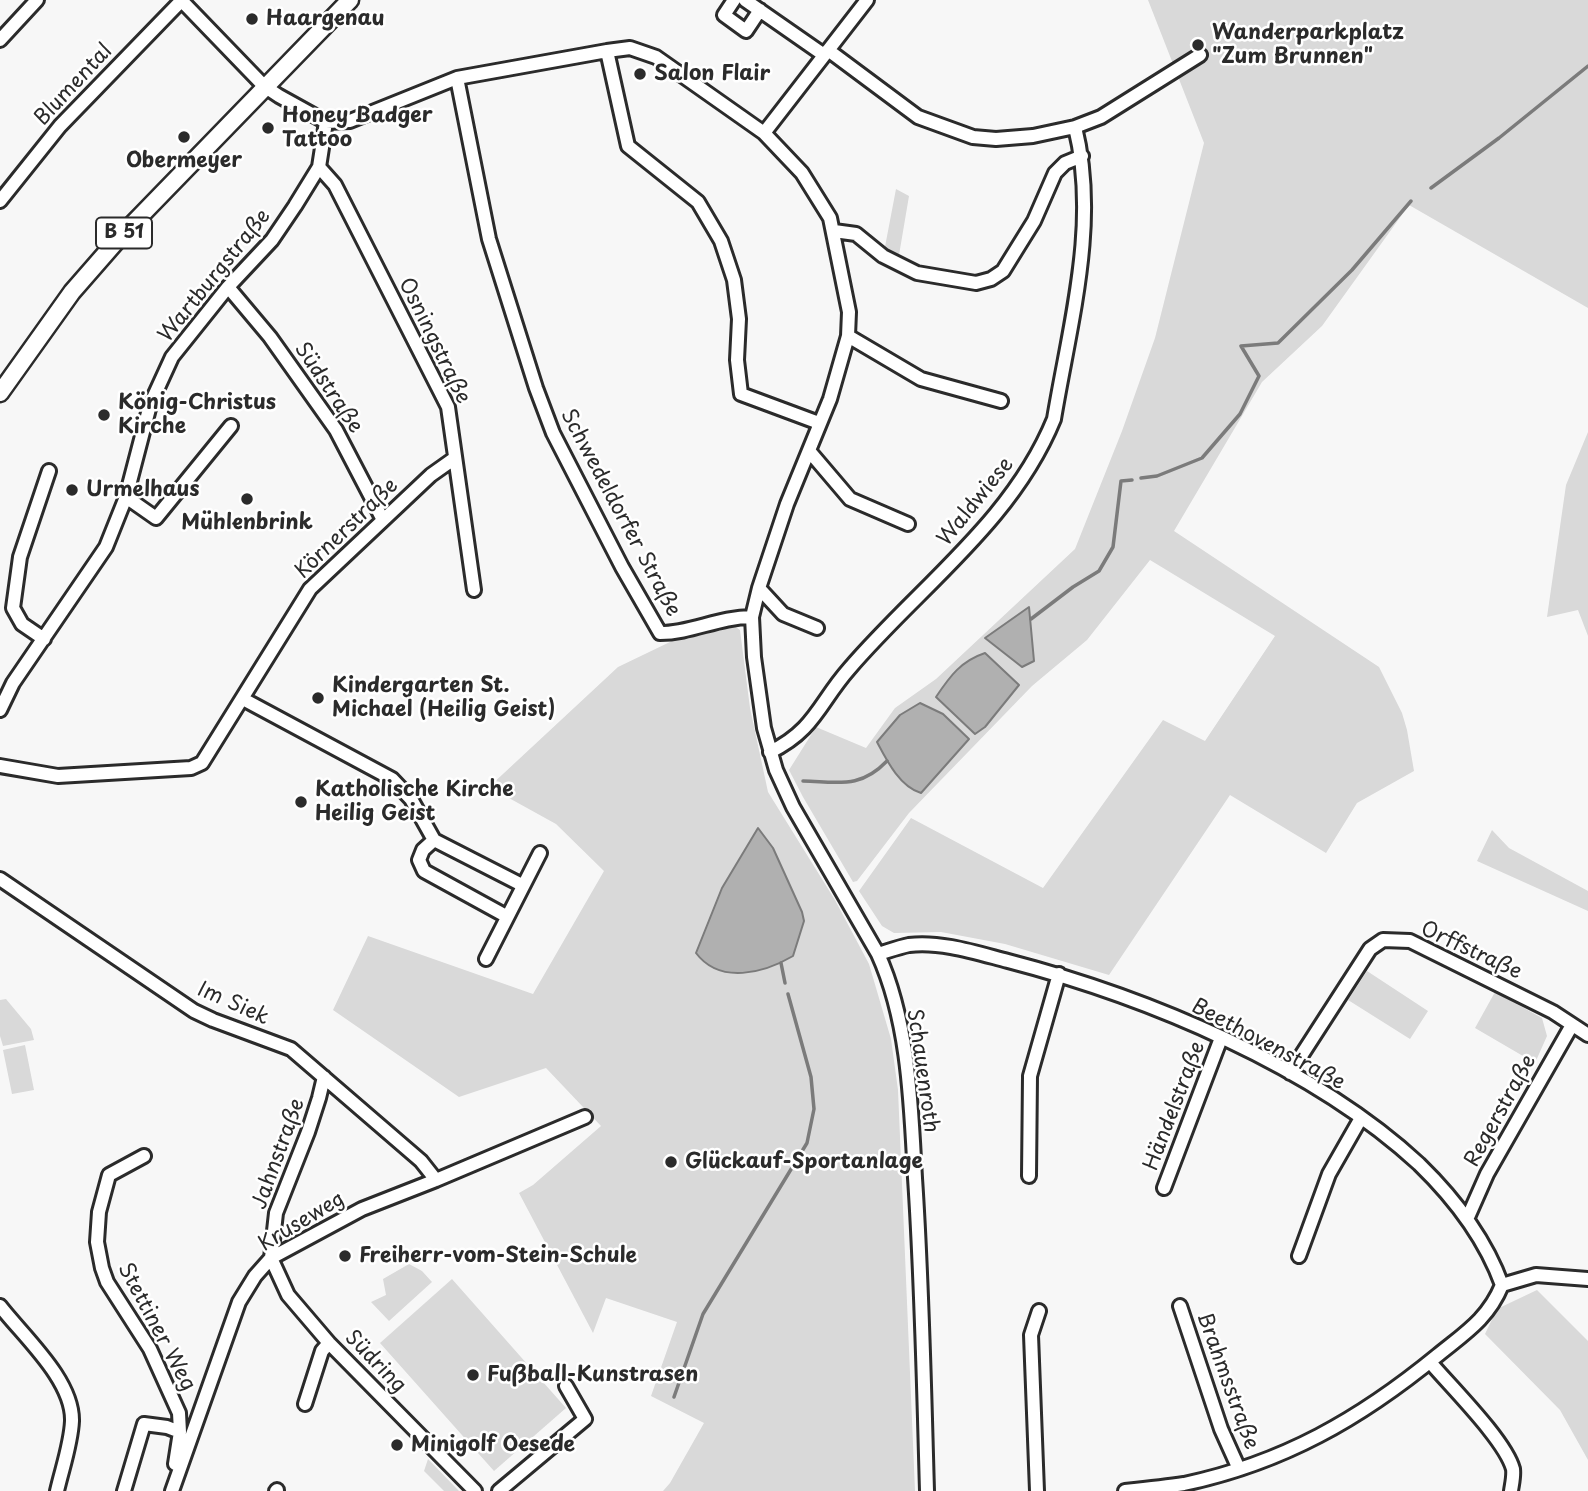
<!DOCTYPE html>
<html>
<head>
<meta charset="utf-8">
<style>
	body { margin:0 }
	canvas { display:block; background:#f7f7f7 }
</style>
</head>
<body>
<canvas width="1588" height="1491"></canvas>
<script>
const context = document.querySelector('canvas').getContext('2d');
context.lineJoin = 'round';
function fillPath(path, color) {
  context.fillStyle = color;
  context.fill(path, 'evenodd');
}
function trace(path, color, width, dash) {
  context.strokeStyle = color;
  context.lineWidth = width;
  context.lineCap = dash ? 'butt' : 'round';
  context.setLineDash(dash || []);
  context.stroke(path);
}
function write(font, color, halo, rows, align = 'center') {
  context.font = font + ' "Playpen Sans",sans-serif';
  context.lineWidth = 5;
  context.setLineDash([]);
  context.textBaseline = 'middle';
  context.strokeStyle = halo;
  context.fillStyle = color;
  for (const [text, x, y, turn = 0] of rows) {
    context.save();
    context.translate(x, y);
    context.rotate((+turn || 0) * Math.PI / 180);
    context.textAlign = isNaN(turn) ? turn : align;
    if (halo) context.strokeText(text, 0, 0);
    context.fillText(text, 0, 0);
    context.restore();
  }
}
fillPath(new Path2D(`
	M1148,0H1588V308L1409,205L1322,326L1262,382L1174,531L1379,667L1402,713L1407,730L1414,771L1357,803L1326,853L1230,795L1109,975L1005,944L941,932L894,933L882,926L859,891L911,818L1043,888L1163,720L1205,741L1275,636L1150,560L1087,640L1032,686L909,813L857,881L853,882L803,797L789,770L816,727L866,748L895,708L936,679L1075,549L1122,431L1155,338L1204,143ZM1029,608L1034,661L1022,666L986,638ZM936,696L1004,705L985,727L975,734Z
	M896,189L909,196L898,261L884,252Z
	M1588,432V636L1578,610L1547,617L1566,485Z
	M733,625L740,630L750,708L768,792L835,900L869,964L891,1039L898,1090L915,1491H663L670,1483L704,1423L651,1396L677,1322L606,1298L593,1333L519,1193L533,1185L601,1126L546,1068L459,1097L333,1010L368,936L533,994L604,871L556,824L489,787L618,667L672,641ZM758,828L773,848L804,921L738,863Z
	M1492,830L1509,848L1588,891V911L1477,861Z
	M1367,971L1428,1011L1410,1039L1348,1000Z
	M1495,992L1542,1018L1547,1036L1535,1063L1475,1028Z
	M6,999L31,1029L34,1040L3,1046L0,1036V1000Z
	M25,1045L34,1090L12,1094L3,1050Z
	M409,1264L422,1271L432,1282L389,1321L371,1302L386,1295L383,1279Z
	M452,1279L566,1408L494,1471L380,1343Z
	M1537,1290L1588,1341V1460L1560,1410L1485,1334L1497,1309Z
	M428,1459L459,1491H444L424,1471Z`), '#d9d9d9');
const water = new Path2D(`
	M1029,607L1034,661L1022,667L985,638Z
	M985,653L1019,685L985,727L975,734L936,697C950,676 961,661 985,653Z
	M920,703L943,714L969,739L921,793C900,787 887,761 877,742L900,715Z
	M758,828L773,848L802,912L804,921L793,956C764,973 720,985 696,953L722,888Z`);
fillPath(water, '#b0b0b0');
trace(water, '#7b7b7b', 2);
trace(new Path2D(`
	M1431,188L1499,138L1588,66
	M1141,478L1157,476L1202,458L1240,414L1259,376L1241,346L1278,343L1352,270L1411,201
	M1031,619L1073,587L1099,571L1113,547L1121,481L1132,480
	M803,781C839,782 860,789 887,761
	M781,963L785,983
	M674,1397L703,1314L807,1143L814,1109L811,1077L788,994`), '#7b7b7b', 3.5);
const minor = new Path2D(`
	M181,0L264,86L279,96L326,122L350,121L457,78L607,51L630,48L656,57L764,133L802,173L830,218L849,312L848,336L830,399L787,504L759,588L752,617L754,657L764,728L776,770L793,807L878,954C909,1022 911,1105 915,1178C922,1282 924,1387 927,1491
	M734,0L724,15L746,31L760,10
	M745,0L824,55
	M0,40L37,0
	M828,50L918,117L973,137L996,139L1033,136L1075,127L1101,117L1200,55
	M607,51L628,146L698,202L721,241L734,280L739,319L737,360L741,394L819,423
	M457,78L489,239L536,388L553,433L622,567L660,633C692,633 718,617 752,617
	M764,133L867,0
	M319,167L335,185L448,407L474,590
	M0,201L60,126L182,0
	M834,231L856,234L883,256L917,273L976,283L991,279L1003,271L1016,250L1034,221L1055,173L1065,163L1082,156
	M228,287L270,337L336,430L383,520
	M848,336L921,379L1001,401
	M810,452L850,499L908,524
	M126,497L156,518L231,426
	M759,588L783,614L817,628
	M44,639L22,624L13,608L20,557L49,471
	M243,699L392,779L411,799L434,840L522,885
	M0,710L13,683L106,547L126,497L150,405L172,357L228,287L272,240L295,206L319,167L326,122
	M770,752C815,730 819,703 849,669C919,587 1012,522 1054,419C1070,323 1099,223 1075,127
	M0,766L58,776L191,768L202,763L310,589L431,475L455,458
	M434,840L423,850L419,860L424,871L506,916
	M0,879L194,1011L213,1020L291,1049L421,1161L436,1180
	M878,954C888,951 899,947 909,945C941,941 977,953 1008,961C1147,997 1313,1066 1419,1164C1455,1199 1485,1238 1502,1285C1488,1319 1465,1333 1438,1355C1360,1419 1283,1463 1184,1484C1165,1487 1145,1489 1125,1491
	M486,959L540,853
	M1290,1073L1370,949L1383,940L1410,941L1553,1012L1588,1035
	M324,1077L319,1098L308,1132L276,1213L271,1258L288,1295L329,1343L475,1491
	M144,1156L109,1175L99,1212L97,1242L102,1268L107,1282L150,1349L179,1413L180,1432L175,1464
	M1029,1176L1030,1076L1059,974
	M1164,1188L1221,1038
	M1468,1217L1487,1174L1572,1025
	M1299,1256L1329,1174L1361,1118
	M1502,1285L1536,1275L1588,1279
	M0,1306C24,1337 73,1380 72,1421C71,1444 62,1469 57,1491
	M1180,1306L1221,1429L1239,1469
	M1430,1362C1451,1387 1505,1440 1513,1469C1514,1476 1512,1484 1511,1491
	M305,1404L322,1351L329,1343
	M124,1491L144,1424L167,1427L180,1432
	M172,1491L239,1302L255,1276L271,1258L362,1209L436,1180L585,1117
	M276,1491L277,1490
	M499,1491L585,1419L566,1386
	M1037,1491L1031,1335L1039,1311`);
const major = new Path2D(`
	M0,393L72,292L120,237L350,0`);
trace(minor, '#2b2b2b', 18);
trace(major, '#2b2b2b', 21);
trace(minor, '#fff', 12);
trace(major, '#fff', 16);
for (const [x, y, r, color] of [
	[252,19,7,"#2b2b2b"],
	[1198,45,7,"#2b2b2b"],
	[640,74,7,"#2b2b2b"],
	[268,128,7,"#2b2b2b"],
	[184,137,7,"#2b2b2b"],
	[104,415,7,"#2b2b2b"],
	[72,490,7,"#2b2b2b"],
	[247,499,7,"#2b2b2b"],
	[318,698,7,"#2b2b2b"],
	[301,802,7,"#2b2b2b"],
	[671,1162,7,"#2b2b2b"],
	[345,1256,7,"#2b2b2b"],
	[473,1375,7,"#2b2b2b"],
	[397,1445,7,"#2b2b2b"]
]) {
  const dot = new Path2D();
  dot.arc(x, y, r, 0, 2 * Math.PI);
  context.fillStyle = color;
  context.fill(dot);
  trace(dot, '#fff', 2.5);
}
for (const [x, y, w] of [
	[124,233,56]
]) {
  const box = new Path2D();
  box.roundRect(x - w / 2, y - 15.5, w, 31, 5);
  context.fillStyle = '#fff';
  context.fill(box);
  trace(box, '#2b2b2b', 2);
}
write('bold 19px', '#2b2b2b', null, [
	["B 51",124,233]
]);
write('bold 21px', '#2b2b2b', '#fff', [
	["Haargenau",266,19],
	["Wanderparkplatz",1212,33],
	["\"Zum Brunnen\"",1212,57],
	["Salon Flair",654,74],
	["Honey Badger",282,116],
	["Tattoo",282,140],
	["Obermeyer",184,161,"center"],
	["König-Christus",118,403],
	["Kirche",118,427],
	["Urmelhaus",86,490],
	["Mühlenbrink",247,523,"center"],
	["Kindergarten St.",332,686],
	["Michael (Heilig Geist)",332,710],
	["Katholische Kirche",315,790],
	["Heilig Geist",315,814],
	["Glückauf-Sportanlage",685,1162],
	["Freiherr-vom-Stein-Schule",359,1256],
	["Fußball-Kunstrasen",487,1375],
	["Minigolf Oesede",411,1445]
], 'left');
write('21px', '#2b2b2b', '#fff', [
	["Blumental",74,85,-47],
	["Wartburgstraße",215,276,-51],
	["Osningstraße",434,341,64],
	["Südstraße",328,388,56],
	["Waldwiese",976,502,-51],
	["Schwedeldorfer Straße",620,513,62],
	["Körnerstraße",347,529,-44],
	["Orffstraße",1471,951,25],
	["Im Siek",233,1004,24],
	["Beethovenstraße",1268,1045,28],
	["Schauenroth",922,1071,82],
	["Händelstraße",1175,1106,-69],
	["Regerstraße",1501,1111,-61],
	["Jahnstraße",279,1154,-70],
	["Kruseweg",302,1222,-31],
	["Stettiner Weg",156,1327,62],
	["Südring",375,1362,46],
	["Brahmsstraße",1227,1381,70]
]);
</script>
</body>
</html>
